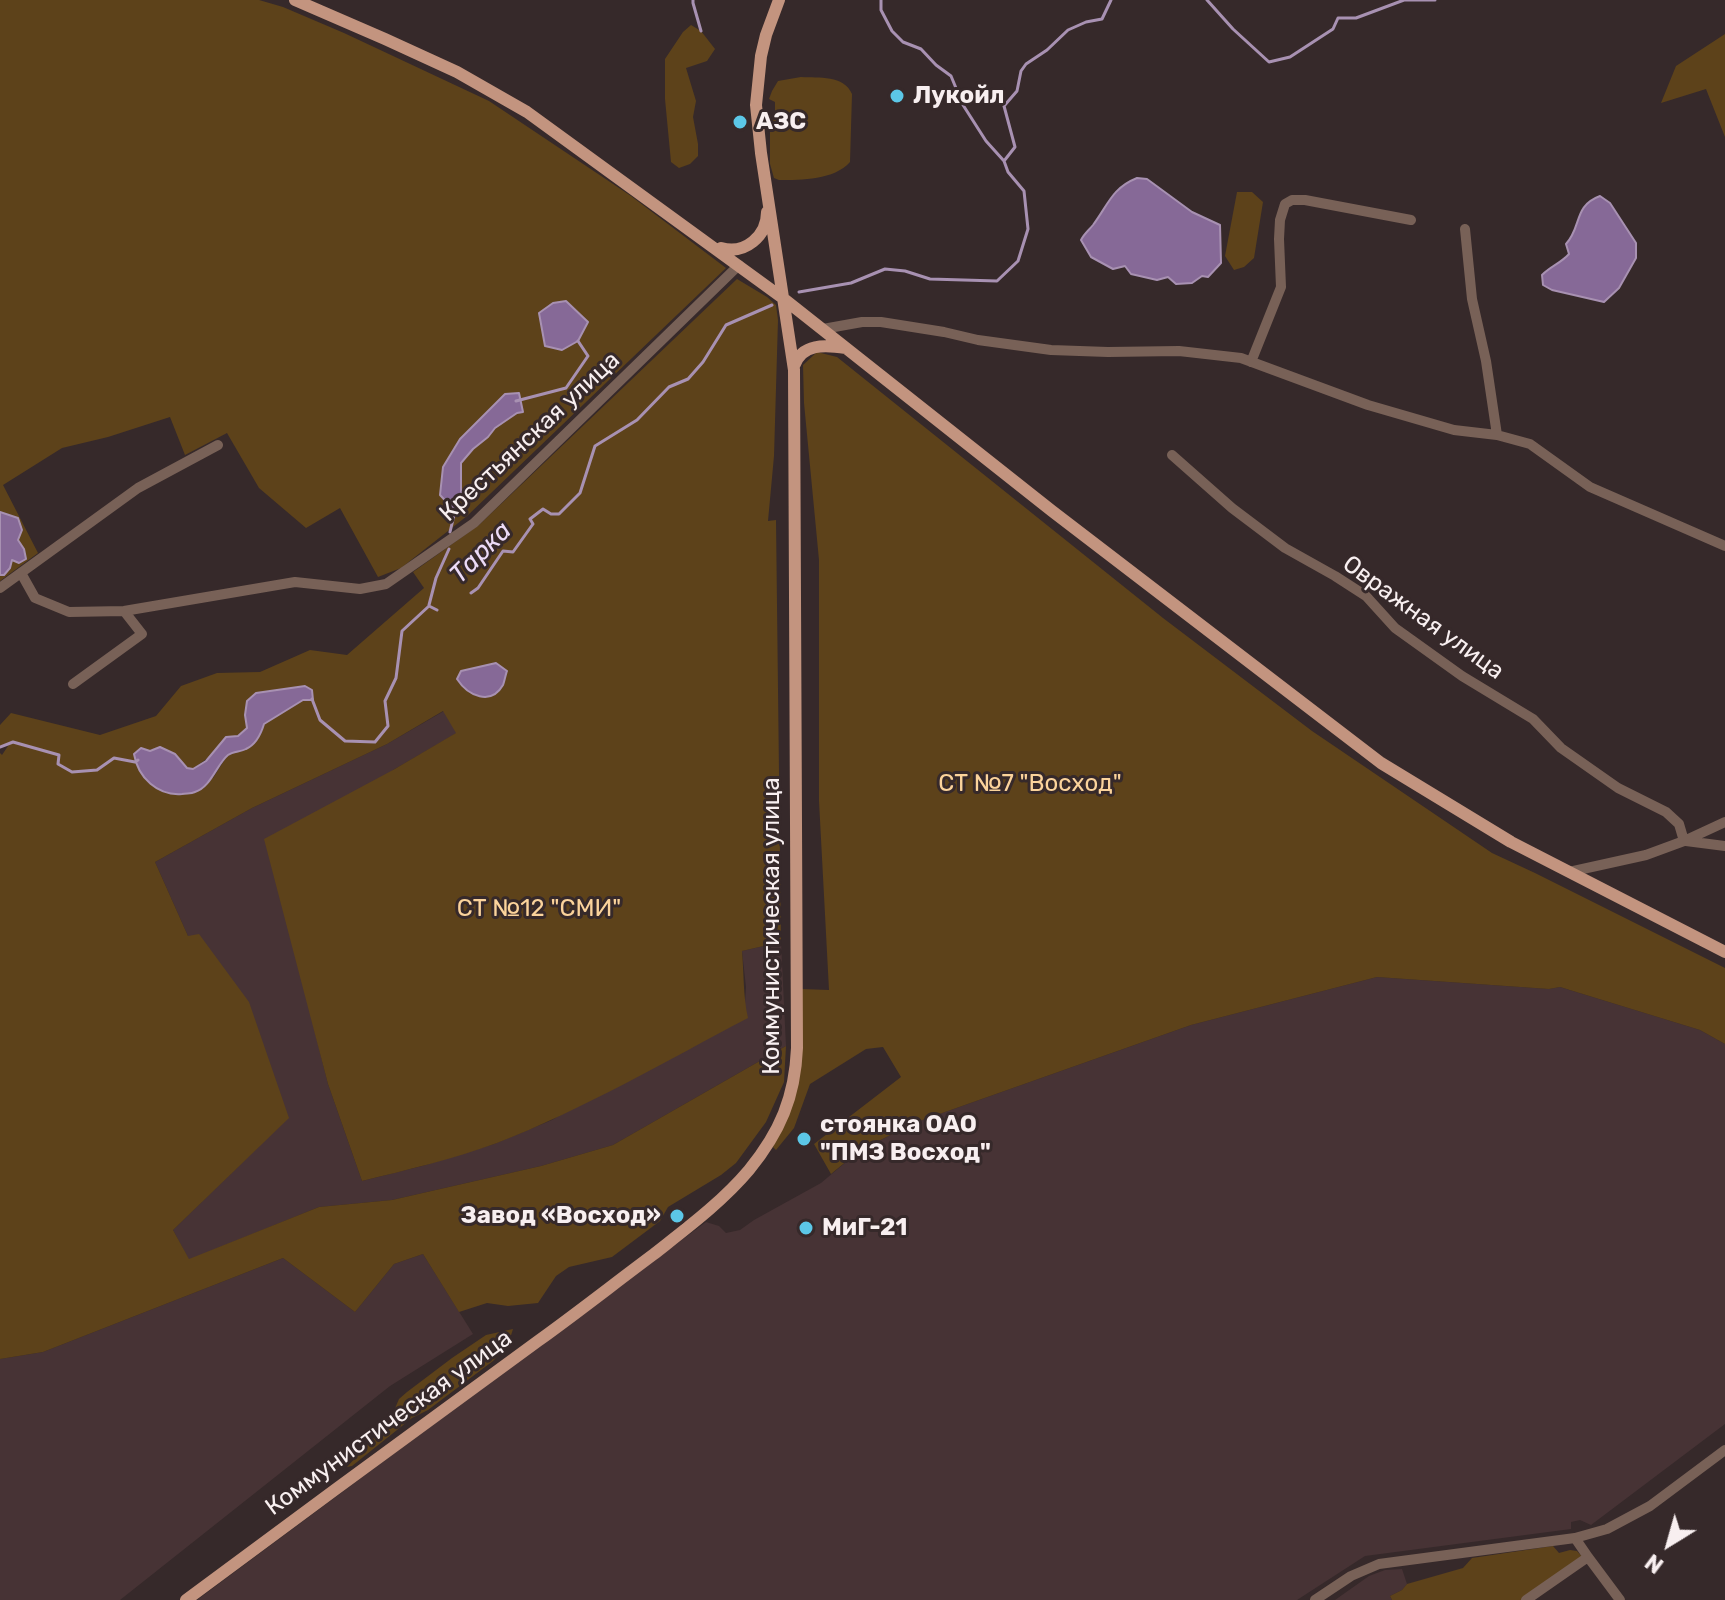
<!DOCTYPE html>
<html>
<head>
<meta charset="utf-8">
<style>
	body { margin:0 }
	#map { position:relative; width:1725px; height:1600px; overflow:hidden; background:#36292a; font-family:Rubik,sans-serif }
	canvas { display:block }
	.north { position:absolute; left:1629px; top:1504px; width:80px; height:80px; -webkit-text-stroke:6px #36292a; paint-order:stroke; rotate:217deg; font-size:22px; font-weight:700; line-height:32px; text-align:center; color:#f8eff0 }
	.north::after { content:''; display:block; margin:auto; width:28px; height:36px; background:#f8eff0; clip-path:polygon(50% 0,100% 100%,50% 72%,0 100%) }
</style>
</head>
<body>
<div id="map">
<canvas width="1725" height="1600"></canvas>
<div class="north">N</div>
</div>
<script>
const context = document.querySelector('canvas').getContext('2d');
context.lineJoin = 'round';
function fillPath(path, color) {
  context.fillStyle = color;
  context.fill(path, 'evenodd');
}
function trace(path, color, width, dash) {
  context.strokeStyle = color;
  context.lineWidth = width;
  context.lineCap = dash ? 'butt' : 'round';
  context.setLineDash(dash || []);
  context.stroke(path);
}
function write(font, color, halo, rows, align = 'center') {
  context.font = font + ' Rubik,sans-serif';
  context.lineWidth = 6;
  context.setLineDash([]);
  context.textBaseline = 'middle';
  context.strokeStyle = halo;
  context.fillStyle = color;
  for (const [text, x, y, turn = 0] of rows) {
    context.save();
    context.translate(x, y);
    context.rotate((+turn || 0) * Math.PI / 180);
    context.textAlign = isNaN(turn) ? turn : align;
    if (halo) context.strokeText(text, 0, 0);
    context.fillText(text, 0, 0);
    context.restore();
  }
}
fillPath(new Path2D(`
	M444,711L457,733L393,770L300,972L328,1084L362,1181L422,1166L494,1144L552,1120L745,1003L746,987L742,951L781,942L786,1046L613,1145L541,1166L392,1200L319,1207L189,1260L173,1230L288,1118L188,936L155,862L252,808L387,744Z
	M1377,977L1549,989L1560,987L1700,1030L1725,1044V1424L1591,1525L1580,1520L1571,1522V1529L1365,1556L1297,1600H197L706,1222L719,1226L726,1233L740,1230L754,1220L821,1183L859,1151L914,1123L1191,1025Z
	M423,1254L473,1334L390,1386L120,1600H0V1359L43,1352L283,1258L355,1312L394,1264Z
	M1402,1569L1407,1584L1402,1590L1390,1596L1392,1600H1335L1369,1576L1385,1570Z`), '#473335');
fillPath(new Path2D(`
	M0,0H259L283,7L344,33L489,101L631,196L726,268L467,516L401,568L378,577L340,508L306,528L259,488L227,433L185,455L170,417L108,437L62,448L3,485L38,553L0,581V575H4L12,560L24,549L18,540V518L0,512ZM519,394L517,413L495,428L488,437L473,449L461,464V496L455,510L460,439L505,395Z
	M691,25L701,31L715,49L707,61L686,68L696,101L693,117L698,144V156L690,164L679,168L671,162L665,99V59L683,32Z
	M1725,34V137L1706,89L1661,103L1676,66Z
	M801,77C819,78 844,75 852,94L850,162C834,180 802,180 779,180L774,178L770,164V120L775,113V102L769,99L772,91L778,81Z
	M1237,192H1252L1263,202L1254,258L1244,267L1234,270L1225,256Z
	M737,279L767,297L776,305L778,320L774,456L768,521L776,520L781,942L742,951C744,973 743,996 748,1018C666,1061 584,1109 497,1143C453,1159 407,1170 362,1181L328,1084L264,839L393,770L456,733L443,711L387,744L252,808L155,862L188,936L199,934L249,1002L289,1118L173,1230L189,1259L319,1207L392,1200L541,1166L613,1145L786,1046L784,1082L766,1122L736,1163L721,1175L668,1207L660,1221L612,1257L569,1267L556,1276L538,1303L508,1306L487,1303L459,1312L423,1254L394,1264L355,1312L283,1258L43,1352L0,1359V753L2,755L10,743L0,747V725L11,713L100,735L156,716L181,686L217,673L260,672L310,650L347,655L424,588L413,572L479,525ZM305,686L264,724L261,734L236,752L227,756L213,778L134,754L161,747L175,754L187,768L193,769L247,728L245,715L256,693Z
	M817,352L837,357L1163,618L1312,731L1492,853L1535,873L1725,968V1044L1700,1030L1560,987L1549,989L1377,977L1191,1025L914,1123L859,1151L831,1174L814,1144L901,1077L883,1047L866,1049L810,1084L794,1128L776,1150L773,1147L792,1104L800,989L829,990L819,801V560L804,403L803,365Z
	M513,1329L508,1345L493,1361L428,1410L412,1418L352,1466L347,1467L390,1420L399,1399L407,1392L452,1358L486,1335Z
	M1553,1546L1559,1553L1570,1550L1577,1551L1584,1559L1532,1600H1392L1390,1596L1402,1590L1407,1584L1463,1568L1472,1558Z`), '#5d421a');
const water = new Path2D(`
	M1137,178L1147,179L1192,212L1220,225L1221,263L1208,277L1202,276L1192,283L1176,284L1168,277L1157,280L1131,274L1125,266L1113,269L1091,257L1081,240C1084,234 1089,230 1093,225C1108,205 1112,188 1137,178Z
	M1600,196L1610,203L1636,243V258L1619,288L1604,302L1552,290L1543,285L1542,275C1551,266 1561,263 1569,254L1566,244C1582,227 1573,206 1600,196Z
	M566,301L588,322L578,341L562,350L545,346L539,313L553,303Z
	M519,393L523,412L517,413L495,428L488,437L473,449L461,463V496L455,511L440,495L443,467L460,439L505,394Z
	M0,512L18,518L22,530L18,540L24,549L26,559L19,563L12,560L10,568L4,575H0Z
	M496,663L507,671C506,673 504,683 503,685C491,706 468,696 457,679L461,671Z
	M305,686L312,690L313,700H303L264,724C261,734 255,745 246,749C241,752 233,751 228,755C217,764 211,787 195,792C191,794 187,793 182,794C158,796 138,778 134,754L141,748L150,751L160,747L175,754L187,768L193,769L206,761L226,737L238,736L247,728L245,715L247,701L256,693Z`);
fillPath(water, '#866997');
trace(water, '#a891b2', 2);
trace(new Path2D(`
	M693,0V3L701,31
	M1207,0L1233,29L1269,62L1290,57L1333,29L1338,18H1356L1404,0H1435
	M1004,161L1015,147L1004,106L1017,91L1021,71L1026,64L1047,50L1068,30L1086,22L1102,19L1111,0
	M799,292L851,283L885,269L905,271L930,279L997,281L1018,261L1028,229L1024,191L1008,172L1004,161L986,141L963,105L951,76L936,65L921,49L903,42L892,31L881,10V0
	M516,401L566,388L588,356L578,341
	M450,532L456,507
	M471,593L478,588L503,551L513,552L533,524L530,519L543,509L551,514H559L580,493L595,446L637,420L669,387L688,379L703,362L726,325L772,305
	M429,605L436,578L449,549
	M312,699L320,720L345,741L375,742L388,726L385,701L396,678L402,631L429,606L437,610
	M0,747L13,742L59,755L58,764L72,772L97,770L114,758L135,762L138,760`), '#a891b2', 3);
trace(new Path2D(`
	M1465,229L1472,299L1486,361L1497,435
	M823,329L862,322H881L944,332L978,340L1051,350L1108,352L1179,351L1241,358L1368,405L1454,430L1497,435L1530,444L1590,487L1725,546
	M1251,362L1281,287L1279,239L1280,220L1285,204L1292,200H1305L1411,220
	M1172,455L1232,508L1285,548L1335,576L1366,596L1395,628L1462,676L1533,719L1561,748L1618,788L1666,812L1679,824L1684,841
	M21,573L35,598L69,612L124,611L295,582L360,589L386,584L474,523L739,265
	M0,588L138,488L218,445
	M73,684L142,634L124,611
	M1686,841L1725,846
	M1569,872L1646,855L1684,841L1725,822
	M1575,1538L1588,1557L1620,1600
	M1315,1600L1351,1576L1379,1564L1575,1538L1607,1529L1650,1506L1725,1450
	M1526,1600L1588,1557`), '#786157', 10);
trace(new Path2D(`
	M295,0L385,39L457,72L527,112L784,299L1052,511L1381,763L1511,842L1725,952
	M721,248C745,255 767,236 767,212
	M794,366C802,343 825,345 846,348
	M186,1600C303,1513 420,1427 538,1341C577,1313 615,1283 654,1254C687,1228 722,1202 749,1170C780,1132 795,1097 797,1048L794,370L761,153L756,105L761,56L766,35L779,0`), '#c3947f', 12);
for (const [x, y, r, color] of [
	[897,96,8,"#5cc7e7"],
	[740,122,8,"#5cc7e7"],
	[804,1139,8,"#5cc7e7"],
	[677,1216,8,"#5cc7e7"],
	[806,1228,8,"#5cc7e7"]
]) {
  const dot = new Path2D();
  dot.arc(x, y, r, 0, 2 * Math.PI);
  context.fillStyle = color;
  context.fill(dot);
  trace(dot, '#36292a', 3);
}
write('bold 24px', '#f8eff0', '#36292a', [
	["Лукойл",913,96],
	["АЗС",756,122],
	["стоянка ОАО",820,1125],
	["\"ПМЗ Восход\"",820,1153],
	["Завод «Восход»",661,1216,"right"],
	["МиГ-21",822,1228]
], 'left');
write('24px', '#f8eff0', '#36292a', [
	["Крестьянская улица",530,437,-43],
	["Овражная улица",1423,618,36],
	["Коммунистическая улица",772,926,-90],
	["Коммунистическая улица",389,1423,-36]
]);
write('24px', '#fbd39b', '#36292a', [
	["СТ №7 \"Восход\"",1030,784],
	["СТ №12 \"СМИ\"",539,909]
]);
write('italic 26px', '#ecdbf7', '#36292a', [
	["Тарка",481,553,-45]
]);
</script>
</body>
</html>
